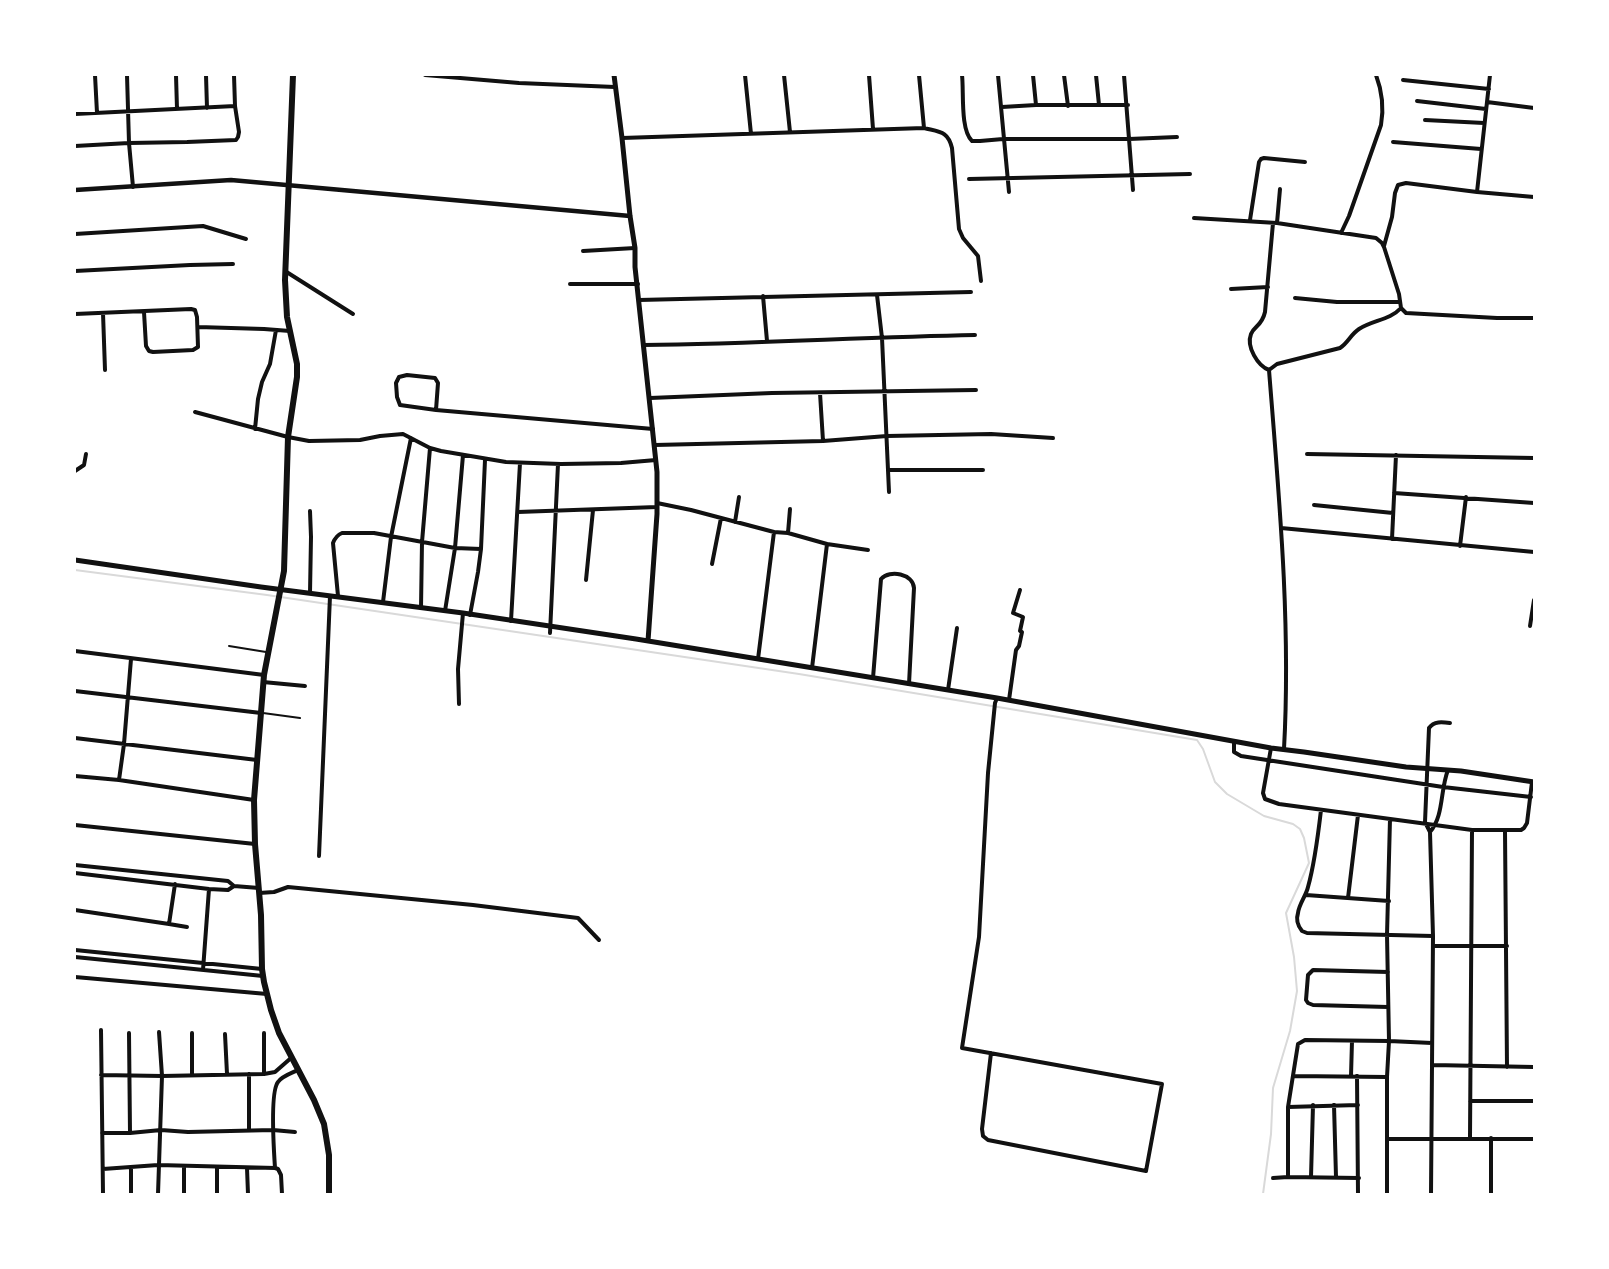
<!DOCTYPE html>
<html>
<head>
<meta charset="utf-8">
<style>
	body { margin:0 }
	#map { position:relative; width:1609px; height:1269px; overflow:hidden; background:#fff; font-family:Inter,sans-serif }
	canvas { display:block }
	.frame { position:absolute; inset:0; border:76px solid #fff; pointer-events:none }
</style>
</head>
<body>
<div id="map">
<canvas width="1609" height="1269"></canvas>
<div class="frame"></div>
</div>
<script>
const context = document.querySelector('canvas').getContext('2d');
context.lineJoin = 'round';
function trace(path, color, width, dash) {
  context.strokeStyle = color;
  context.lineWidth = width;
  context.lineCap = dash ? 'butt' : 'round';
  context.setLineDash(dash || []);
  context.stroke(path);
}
trace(new Path2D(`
	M75,570L267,595L799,674L1197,740L1203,749L1215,782L1227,794L1264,816L1293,824L1300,829L1304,838L1309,863L1286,913L1294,957L1297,991L1290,1031L1273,1088L1271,1134L1263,1194`), '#d9d9d9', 2);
trace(new Path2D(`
	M229,646L266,652
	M263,713L300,718`), '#111', 2);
trace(new Path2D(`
	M95,75L97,113
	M127,75L129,143L133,187
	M176,75L177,109
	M206,75L207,108
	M425,75L519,83L615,87
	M745,75L751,134
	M784,75L790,132
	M869,75L873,129
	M919,75L924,128
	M962,75C964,91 960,130 972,141H980L1003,139H1129L1177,137
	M998,75L1009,192
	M1033,75L1036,105
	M1064,75L1068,106
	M1096,75L1099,105
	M1124,75L1133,190
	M1403,80L1489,89
	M1417,101L1486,109
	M1487,102L1534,108
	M1002,107L1036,105H1128
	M75,114L235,106
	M1425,120L1484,123
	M622,138L924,128C940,132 948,131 952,148L959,229L963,238L978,256L981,281
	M1393,142L1481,149
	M75,146L129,143L187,142L236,140L238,137L239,132L235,106L234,75
	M969,179L1190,174
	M1477,192L1490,75
	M1194,218L1277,223L1376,238L1382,243L1384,247L1399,294L1401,308L1406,313L1497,318H1534
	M1250,220L1259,162L1261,159L1264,158L1305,162
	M1277,223L1280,189
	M1341,233L1349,216L1381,125C1384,108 1382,91 1376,75
	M75,234L203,226L246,239
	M1384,246L1392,217L1395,193L1398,185L1406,183L1477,192L1534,197
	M583,251L635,248
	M75,271L190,265L233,264
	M285,271L353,314
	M570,284H638
	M1231,289L1268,287
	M877,295L882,338L889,492
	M763,296L767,341
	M1295,298L1337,302H1400
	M639,300L971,292
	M103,313L105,370
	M75,314L191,309L195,310L197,317L198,347L193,350L153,352L149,351L146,346L144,312
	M198,327L264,329L290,331
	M644,345C754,344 865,337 975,335
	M1269,370C1279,496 1291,623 1284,749
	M1269,370C1258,366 1246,347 1251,334C1254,326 1262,326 1265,312L1273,223
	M1269,370L1277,364L1340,348C1348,343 1351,334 1359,329C1373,320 1390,320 1401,308
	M820,393L823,441
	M650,398L772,393L976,390
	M436,410L438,383L435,378L407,375L399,377L396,383L397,397L400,405L436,410L653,429
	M195,412L288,437L309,441L360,440L380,436L403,434L430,448L441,451L506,462L561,464L621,463L656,460
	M255,429L258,399L262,382L270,364L276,330
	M655,445L823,441L887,436L991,434L1053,438
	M1307,454L1534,458
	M888,470H983
	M75,471L84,465L86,454
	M1394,493L1534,503
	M657,503L691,510L774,532L758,659
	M1314,505L1393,513
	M310,511L311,537L310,593
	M518,512L657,507
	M735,522L739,497
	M1281,528L1534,552
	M774,532L788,533L827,544L812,668
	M788,533L790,509
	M1392,539L1396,455
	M827,544L868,550
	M1460,546L1466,497
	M712,564L721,518
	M586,580L593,510
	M338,596L333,543C335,538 337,535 342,533H374L455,548L481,549
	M383,602L391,537L411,438
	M421,608L422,542L430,448
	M445,611L455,548L463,455
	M470,615L478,572L481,549L485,460
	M511,621L520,463
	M1530,626L1534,600
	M550,633L558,464
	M75,651L264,675
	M873,678L881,579C890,569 913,574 914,588L909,684
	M263,682L305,686
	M948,690L957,628
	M75,691L261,713
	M1009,700L1016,650L1019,646L1022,632L1020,631L1023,617L1013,613L1020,590
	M459,704L458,669L463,613
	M75,738L257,760
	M1234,742V752L1241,756L1443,787L1531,797
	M1271,748L1263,793L1265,799L1279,804L1472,830H1521L1524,828L1527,823L1532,782
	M75,776L119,780L254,800
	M119,780L124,744L131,659
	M1321,810C1318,836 1315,862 1308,887C1306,896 1299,904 1298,913C1296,919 1298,926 1302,931L1307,933L1433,936
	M75,825L255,844
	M1505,831L1507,1067
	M1430,832C1444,816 1440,790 1448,770
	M319,856L330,596
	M75,865L228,881L234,886L228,890L209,889L75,873
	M234,886L259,888
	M259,893L274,892L288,887L473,905L578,918L599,940
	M1306,895L1389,901
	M1348,898L1358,815
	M75,910L169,924L175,884
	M169,924L187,927
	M1433,946H1507
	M75,950L262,969
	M75,957L263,976
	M203,970L209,889
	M1388,972L1313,970L1308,975L1306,1000L1308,1003L1313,1005L1388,1007
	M75,977L267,994
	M101,1030L103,1194
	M129,1033L130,1133
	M264,1033V1074
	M225,1034L227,1074
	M991,1053L982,1129L983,1136L988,1140L1146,1171L1162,1084C1095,1072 1028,1060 962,1048L979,937L988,773L995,703L997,698
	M1433,1065L1534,1067
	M249,1074V1130
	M101,1075L162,1076L264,1074L275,1072L291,1058
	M192,1075V1033
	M1293,1076L1387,1077
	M1351,1076L1352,1041
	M1357,1076L1358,1194
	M1470,1101H1534
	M1334,1105L1336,1177
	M1288,1107L1358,1105
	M102,1133H130L161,1130L188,1132L273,1130L295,1132
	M1470,1138L1472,830
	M1388,1139H1534
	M184,1166V1194
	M247,1168L248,1194
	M275,1168C274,1153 270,1092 278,1082C282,1076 292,1073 298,1070
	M103,1169L158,1165L275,1168L278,1169L281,1175L282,1194
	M1288,1177V1107L1298,1044L1305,1040L1389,1041L1432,1043
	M1311,1177L1313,1105
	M1273,1178L1288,1177L1359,1178
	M131,1194V1167
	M158,1194L162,1076L159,1032
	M217,1194V1167
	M1387,1194V1077L1389,1041L1387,935L1390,819
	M1431,1194L1433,936L1430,832L1425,822L1429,728C1434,721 1442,722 1450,723
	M1491,1194V1138`), '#111', 4);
trace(new Path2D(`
	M75,190L231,180L630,216`), '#111', 4.5);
trace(new Path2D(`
	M614,75L622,138L630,216L635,248V267L657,472V514L648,641
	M75,560L261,587L463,613L636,639L997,698L1271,748L1304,752L1406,767L1461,771L1534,782`), '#111', 5);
trace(new Path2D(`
	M293,75L285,280L287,317L297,364V377L288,437L284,571L264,675L254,800L255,844L261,915L262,969L264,982L271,1010L279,1033L314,1100L324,1124L329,1155V1194`), '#111', 6);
</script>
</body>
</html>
